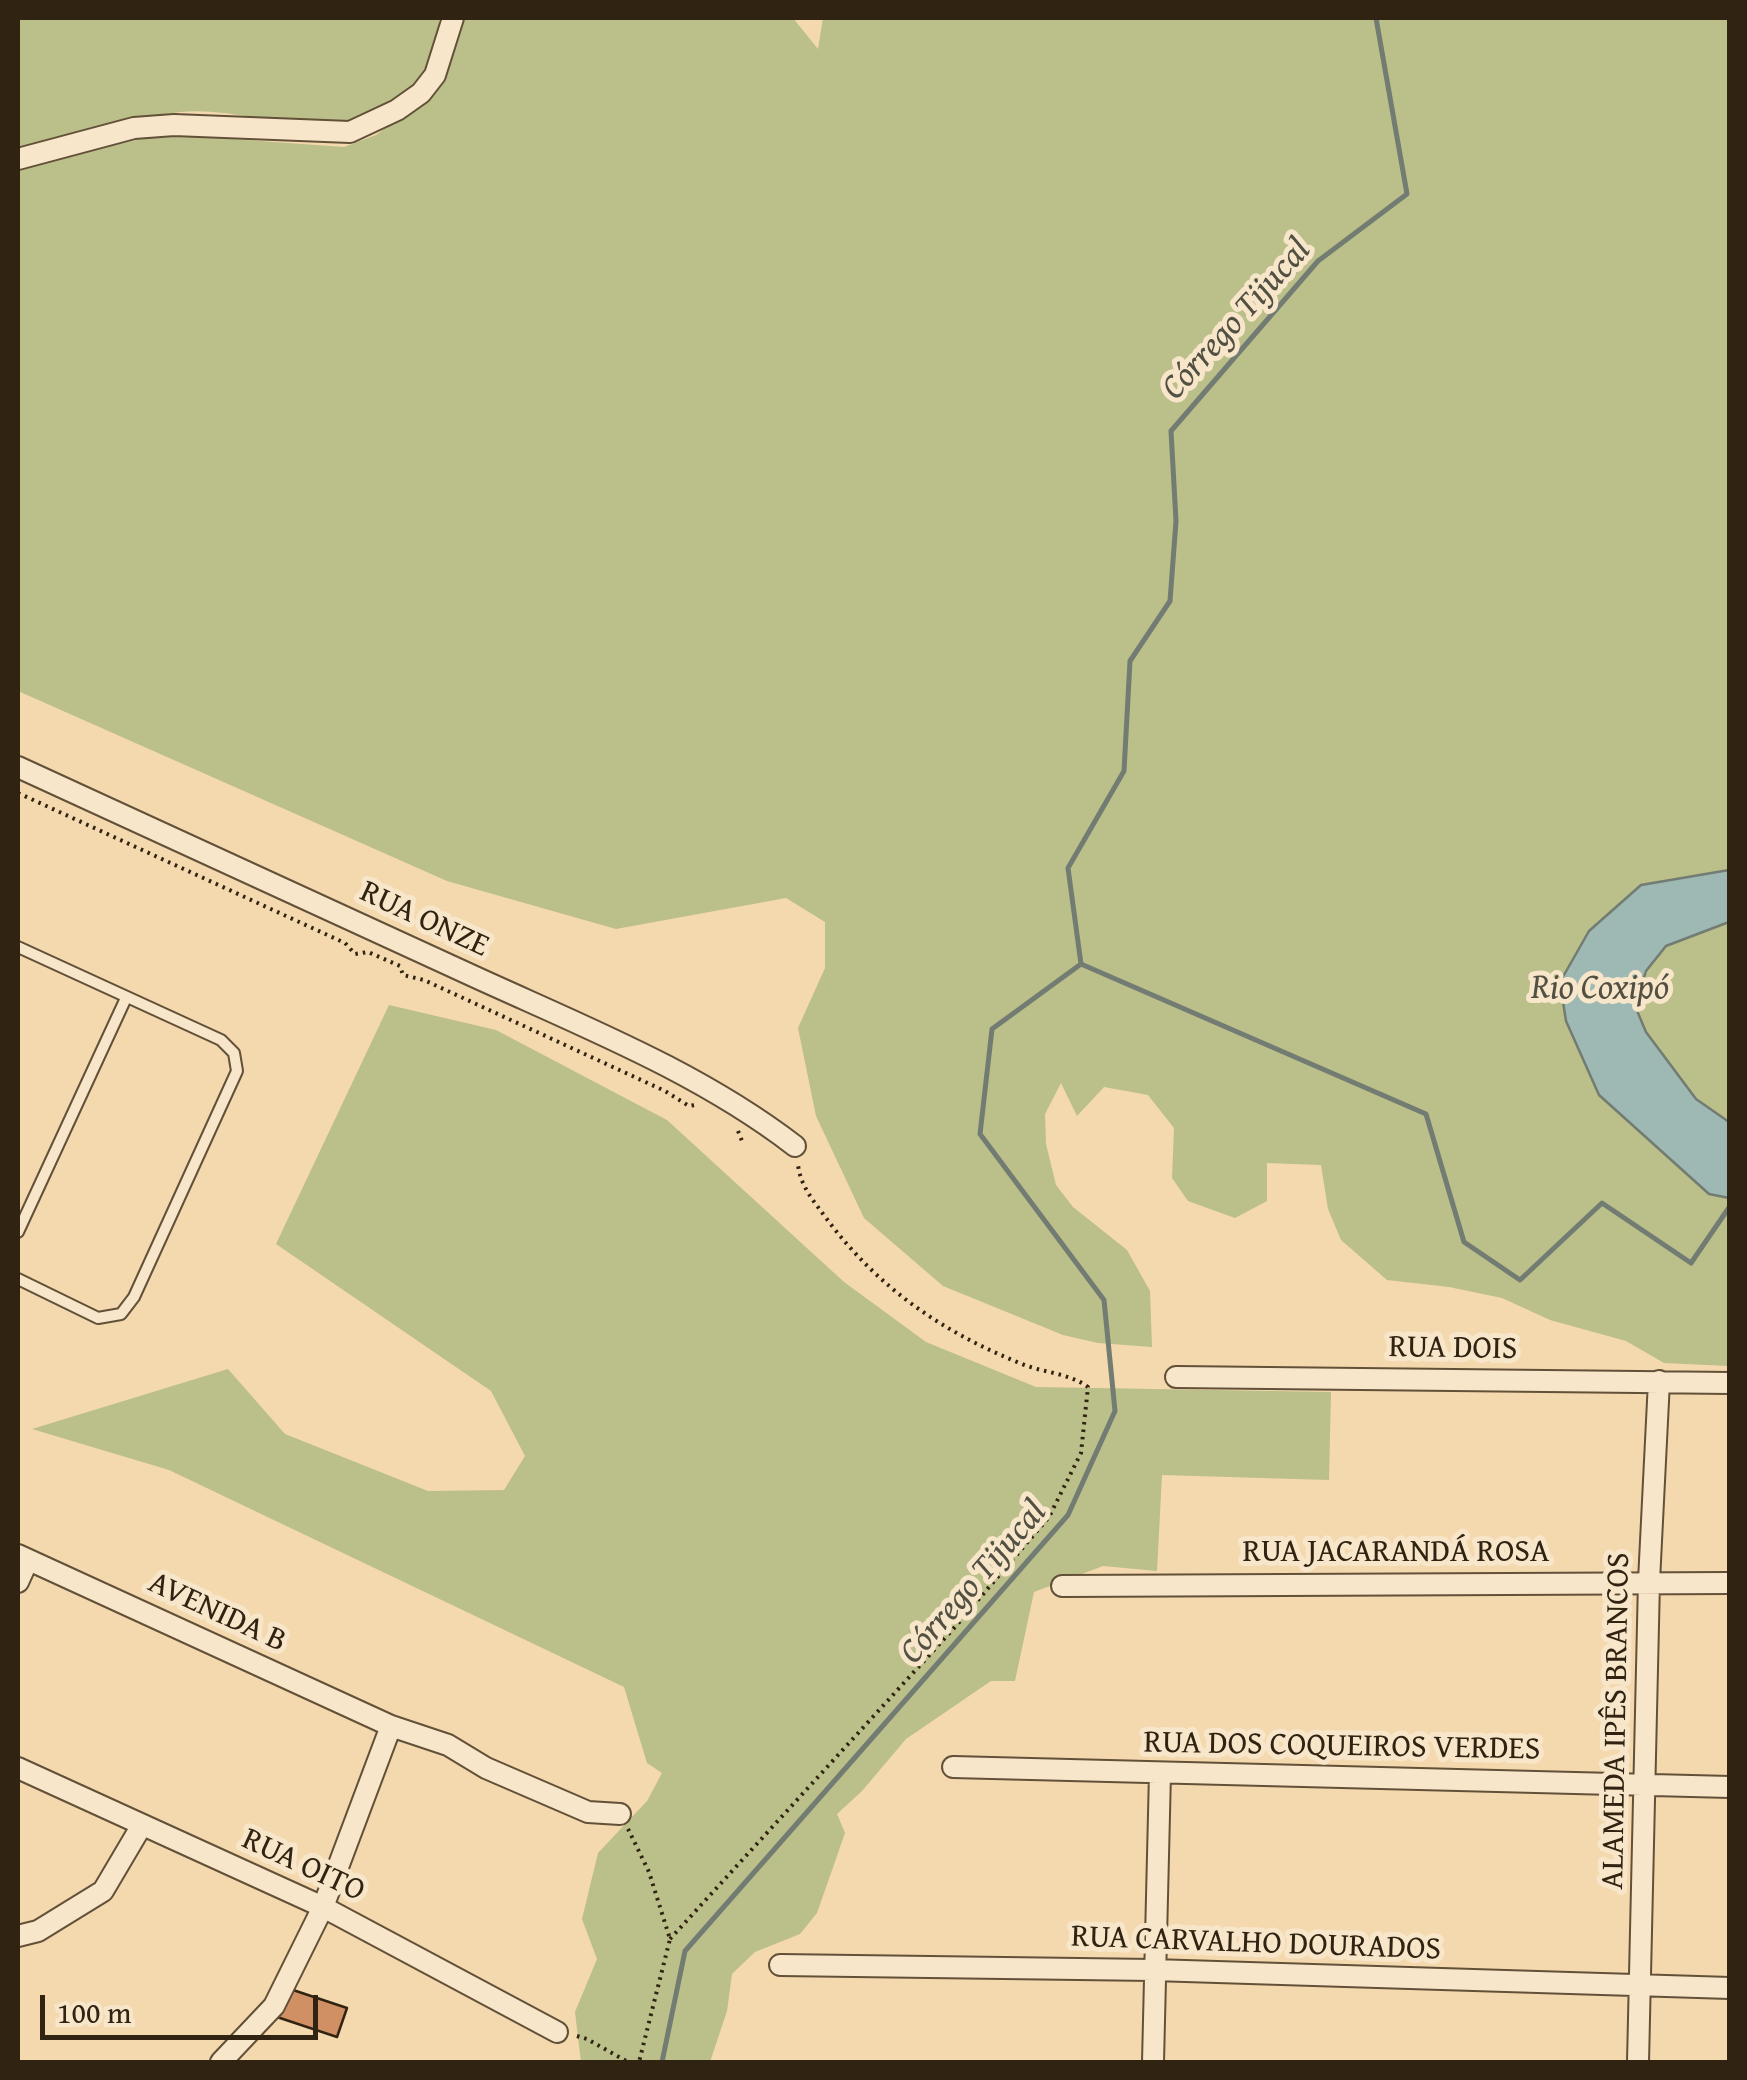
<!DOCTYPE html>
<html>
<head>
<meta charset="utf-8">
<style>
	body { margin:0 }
	#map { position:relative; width:1747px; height:2080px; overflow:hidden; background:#f4d8ae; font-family:"Gentium Book Plus",serif }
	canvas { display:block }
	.frame { position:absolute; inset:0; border:20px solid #312311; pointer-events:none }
	.scale { position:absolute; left:40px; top:1995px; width:278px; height:45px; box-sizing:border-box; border:5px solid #312311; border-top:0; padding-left:12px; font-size:30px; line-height:35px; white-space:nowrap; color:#312311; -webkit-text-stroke:8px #f8e6ca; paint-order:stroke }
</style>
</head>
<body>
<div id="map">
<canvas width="1747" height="2080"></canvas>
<div class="frame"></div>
<div class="scale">100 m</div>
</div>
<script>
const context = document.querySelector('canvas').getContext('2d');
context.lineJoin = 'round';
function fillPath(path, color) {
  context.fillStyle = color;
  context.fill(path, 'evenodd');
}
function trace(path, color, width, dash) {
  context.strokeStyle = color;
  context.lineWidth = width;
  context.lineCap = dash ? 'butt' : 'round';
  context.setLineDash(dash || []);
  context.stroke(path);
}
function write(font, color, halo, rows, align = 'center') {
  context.font = font + ' "Gentium Book Plus",serif';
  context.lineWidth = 10;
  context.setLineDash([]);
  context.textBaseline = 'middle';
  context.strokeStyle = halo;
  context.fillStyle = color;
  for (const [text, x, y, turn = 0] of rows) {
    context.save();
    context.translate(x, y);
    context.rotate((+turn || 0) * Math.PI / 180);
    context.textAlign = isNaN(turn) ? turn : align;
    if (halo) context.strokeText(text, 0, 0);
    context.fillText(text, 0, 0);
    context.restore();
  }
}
fillPath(new Path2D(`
	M18,18H439C440,55 428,81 396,99C383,107 369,117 355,121C301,134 236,107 180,112C124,118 71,136 18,152Z
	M460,18H793L818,49L823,18H1729V1366L1664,1363L1626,1341L1550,1320L1502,1298L1449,1287L1387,1280L1341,1240L1328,1209L1321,1165L1267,1163V1201L1235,1218L1188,1201L1172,1178L1174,1128L1148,1095L1104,1087L1077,1116L1061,1083L1045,1114L1046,1144L1056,1185L1073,1207L1127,1250L1150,1291L1152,1347L1098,1343L1063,1335L943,1286L864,1218L816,1116L798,1028L825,968V922L786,898L616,929L447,881L18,691V167L141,139L176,135L344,147L376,135L415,107Z
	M389,1005L496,1030L667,1120L844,1282L926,1342L1036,1387L1331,1392L1329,1480L1162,1475L1157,1571L1103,1566L1034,1592L1015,1681H991L906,1739L862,1791L837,1814L845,1833L817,1913L800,1934L755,1952L732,1974L727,2011L710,2062H581L575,2012L597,1959L582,1919L598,1853L647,1801L662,1773L647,1763L624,1687L169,1470L32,1429L228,1369L285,1434L428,1491L504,1490L525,1456L491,1391L276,1244Z`), '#bbbf8a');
const water = new Path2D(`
	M1729,870V922L1666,946L1646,971L1635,1006L1646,1032L1696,1099L1729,1122V1198L1709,1194L1599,1095L1566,1021L1560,982L1589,931L1641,885Z`);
fillPath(water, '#9eb8b3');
trace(water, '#727c72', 2.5);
trace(new Path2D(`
	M1081,964L1426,1114L1464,1242L1520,1280L1602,1203L1691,1263L1730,1206
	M662,2062L685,1951L1068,1515L1115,1411L1104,1300L980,1134L992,1029L1081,964L1068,868L1124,771L1130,661L1170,601L1176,521L1171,431L1318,261L1407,194L1376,18`), '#727c72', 5);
const building = new Path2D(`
	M287,1988L347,2008L337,2037L277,2017Z`);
fillPath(building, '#d19063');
trace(building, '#312311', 2.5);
const lane = new Path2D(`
	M18,947L221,1040L234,1053L237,1071L134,1297L121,1314L98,1318L18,1279
	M18,1232L126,998`);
const street = new Path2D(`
	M18,159L134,128L174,125L350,132L397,110L421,93L435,75L453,18
	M18,767C169,836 321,906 473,976C582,1026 699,1072 795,1146
	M1176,1377L1730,1383
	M18,1555L391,1726L448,1745L486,1768L588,1812L620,1814
	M18,1582L28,1560
	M1062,1586L1730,1583
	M953,1767L1730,1787
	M18,1768L323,1907L557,2032
	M18,1936L38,1931L103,1891L142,1825
	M780,1965L1153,1970L1730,1988
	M221,2062L274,2006L323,1907L391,1726
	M1153,2062L1160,1773
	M1638,2062L1649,1581L1659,1381`);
trace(lane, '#625038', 14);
trace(street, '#625038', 24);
trace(new Path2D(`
	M18,793L345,943L355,954L368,952L400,966L403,975L424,980L665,1091L689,1106L695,1105
	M738,1131L742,1141
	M628,1829L649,1872L670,1939L639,2062
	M670,1939L955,1627L1049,1517L1081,1453L1088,1387C1069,1373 1044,1373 1022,1364C942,1332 878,1288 826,1218C813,1200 801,1187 798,1165
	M577,2036L587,2039L628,2062`), '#312311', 4, [2.5, 5]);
trace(lane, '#f8e6ca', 10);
trace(street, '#f8e6ca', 20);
write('32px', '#312311', '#f8e6ca', [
	["RUA ONZE",424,920,25],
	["RUA DOIS",1453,1349,1],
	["RUA JACARANDÁ ROSA",1396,1553],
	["AVENIDA B",217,1613,25],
	["ALAMEDA IPÊS BRANCOS",1617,1721,-89],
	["RUA DOS COQUEIROS VERDES",1342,1747,1],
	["RUA OITO",303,1866,25],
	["RUA CARVALHO DOURADOS",1256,1944,2]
]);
write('italic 35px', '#525042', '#f8e6ca', [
	["Córrego Tijucal",1237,320,-48],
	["Rio Coxipó",1600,989],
	["Córrego Tijucal",974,1583,-49]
]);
</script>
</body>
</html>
